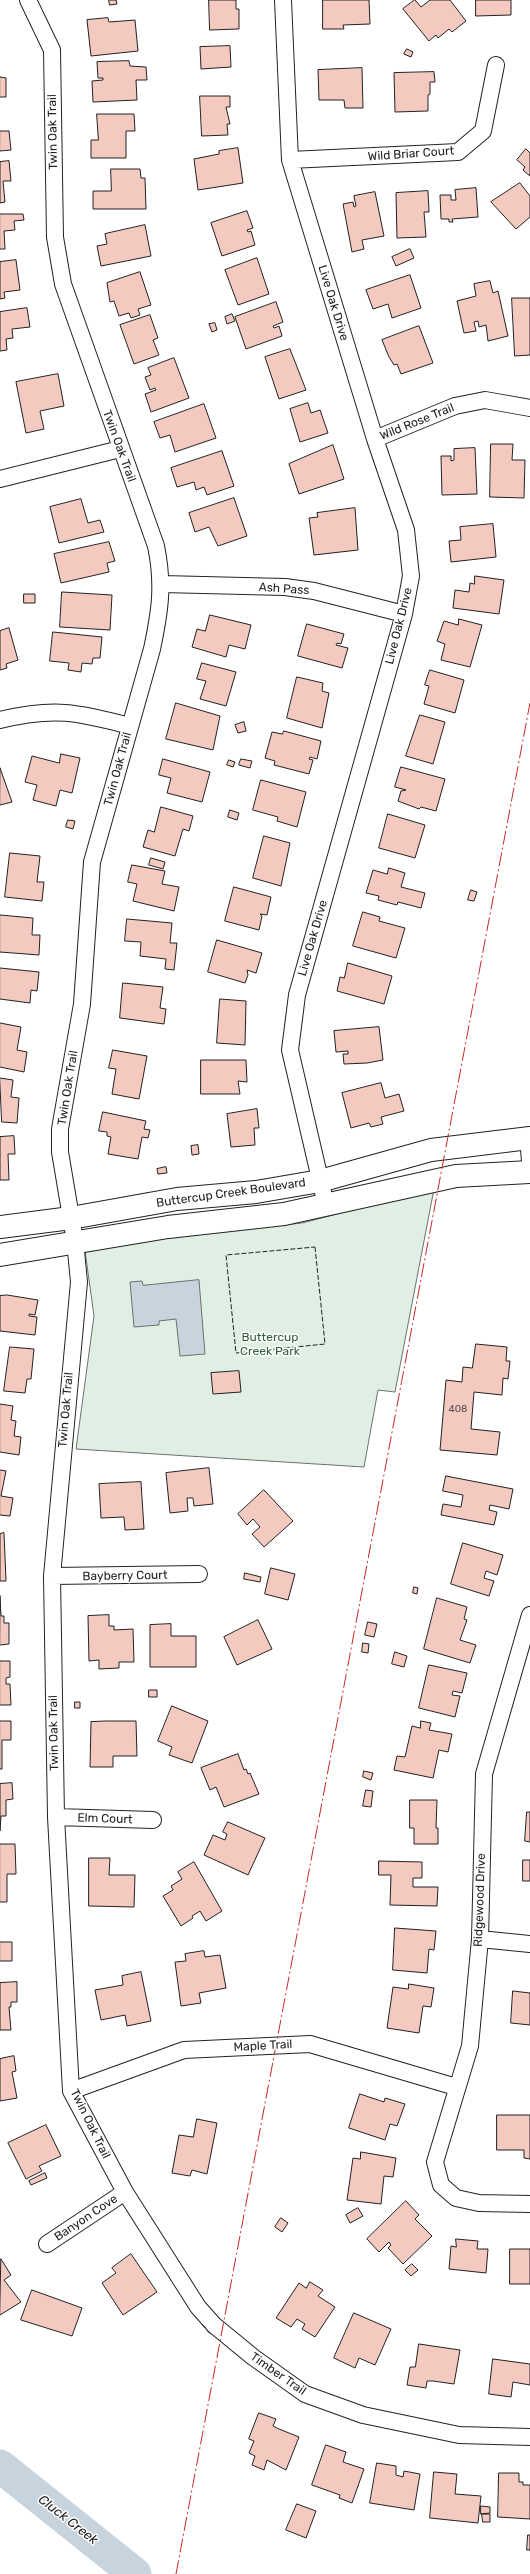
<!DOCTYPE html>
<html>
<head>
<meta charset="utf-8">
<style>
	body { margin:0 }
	canvas { display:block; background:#fff }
</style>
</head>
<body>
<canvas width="530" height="2574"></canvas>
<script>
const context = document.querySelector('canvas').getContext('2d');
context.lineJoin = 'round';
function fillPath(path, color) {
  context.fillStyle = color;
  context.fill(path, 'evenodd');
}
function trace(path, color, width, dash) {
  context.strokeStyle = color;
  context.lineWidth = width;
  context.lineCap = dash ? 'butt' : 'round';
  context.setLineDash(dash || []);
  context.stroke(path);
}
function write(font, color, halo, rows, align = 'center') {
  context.font = font + ' Rubik,sans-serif';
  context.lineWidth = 3;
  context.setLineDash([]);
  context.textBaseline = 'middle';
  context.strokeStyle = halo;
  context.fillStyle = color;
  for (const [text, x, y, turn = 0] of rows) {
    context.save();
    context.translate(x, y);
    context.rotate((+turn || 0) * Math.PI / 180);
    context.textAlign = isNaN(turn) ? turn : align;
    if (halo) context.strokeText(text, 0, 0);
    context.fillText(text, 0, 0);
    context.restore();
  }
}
const green = new Path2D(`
	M434,1189L395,1392L378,1390L364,1467L76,1449L94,1316L85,1251L134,1241L302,1223Z`);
fillPath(green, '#e0efe3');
trace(green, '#6f6f6f', 1);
const water = new Path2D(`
	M199,1280L205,1354L180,1356L176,1319L159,1321V1325L134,1327L130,1282L142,1281L143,1285Z`);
fillPath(water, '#c7d3dd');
trace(water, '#6f6f6f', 1);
trace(new Path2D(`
	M0,2466L135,2574`), '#c7d3dd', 33);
const building = new Path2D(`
	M109,0H116L117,4L110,5Z
	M209,0H236V9H239V29L210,30Z
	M323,0H369L370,24L343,25L344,29H323Z
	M415,0L421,7L430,0H450L466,21L452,32L449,29L438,38L436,35L429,41L403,9Z
	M476,0H511V15L476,16Z
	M108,18L109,22L135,20L138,51L91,56L87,20Z
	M230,46L231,67L201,69L200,47Z
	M407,49L413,52L411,57L404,54Z
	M129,61L130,66L146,67L147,80H136L137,100L93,102L92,81L103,80V78H98L97,62Z
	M362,68L363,108H345L344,100H319L318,70Z
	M434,72L435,82H430V94L428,95V111L395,112L394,73Z
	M0,77L6,78V97H0Z
	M200,96H230V107H226L230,124H227L228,135L202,136Z
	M97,114H134L135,131H126V158H91V140H98Z
	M0,131H9L11,150L0,151Z
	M238,148L243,183L198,190L194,159L219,154V151Z
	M526,149L530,153V176L523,170L525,167L517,160Z
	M9,161L11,181H3L5,202L0,203V162Z
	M111,169H140L141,178H145L146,209H93V191H111Z
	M520,183L530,196V217L516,229L491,202Z
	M476,188L478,217L452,219L453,222H449V219H441L440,195H451V200H456L455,190Z
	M428,191L429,212H424L426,237L397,238L396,193Z
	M375,192L384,236L362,240L364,249L352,252L343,204L353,202L354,207L356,206L354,196Z
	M247,211L253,228L247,230L248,232L251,231L255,245L222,256L211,223Z
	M0,214H23L24,220L14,221L15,230L4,231L5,249H0Z
	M145,225L151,256L101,266L97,246L107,244L105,234Z
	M410,249L414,258L396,266L392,257Z
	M257,258L269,294L238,305L225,270Z
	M16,260L20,290L4,292L5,298L0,299V262Z
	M140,272L151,305L138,309L140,315L131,318L129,313L119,316L114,301L110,302L107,283Z
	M410,275L421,308L392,318L388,304L373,309L366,290Z
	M490,281L493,293L498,291L508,336L488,341L486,325L479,327L478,321L474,322L476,331L464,333L457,301L476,296L474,284Z
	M512,298H530V355L515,356Z
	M276,302L283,322L273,326L274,328L279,326L282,336L246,349L235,317Z
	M27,308L30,327L12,329L13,338L6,339L7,350L0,351V312Z
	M232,314L235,321L227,324L225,317Z
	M150,315L158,338L153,340L159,355L134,364L120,325Z
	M215,323L217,330L212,332L209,324Z
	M419,326L433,363L401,374L397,364L394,365L389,357L382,340Z
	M290,349L306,390L279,399L265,357Z
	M174,358L189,398L151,412L145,394L156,390L155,388L150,390L145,377L151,375L148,368Z
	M58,374L64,406L40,411L44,429L26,433L16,382Z
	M308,403L311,413L320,410L328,433L300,442L290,409Z
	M204,404L216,438L175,452L170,435L160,438L154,422Z
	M491,444H513L512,460H525L524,498L490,497Z
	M333,445L344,479L299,494L289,464Z
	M475,448L477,494L442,495L441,456H451V461L454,460V449Z
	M222,451L234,486L207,495L204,487L196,490L194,482L177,487L171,468Z
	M234,498L247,536L218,546L209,527L195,532L189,513Z
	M81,499L88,523L100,520L104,532L59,543L50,507Z
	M355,508L358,550L314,555L309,518L318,517L317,513Z
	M493,524L496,557L451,562L449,541L461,540L460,527Z
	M109,542L115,561L107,563L109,572L61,583L54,554Z
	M475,576L504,580L499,614L453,608L455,590L469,592L470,583L474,584Z
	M62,592L112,595L110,630L60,627Z
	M24,594H35V603H24Z
	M210,615L251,625L245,649L229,645L226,657L192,647L197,629L205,631Z
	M459,619L482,625L470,667L441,660L445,644L437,641L444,621L458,625Z
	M307,624L344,634L341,644L337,643L336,645L348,648L342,668L298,656Z
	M9,628L18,660L6,664L7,668L0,670V631Z
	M53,632L102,637L100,658H93L92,664L82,663L81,672L68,670L69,663L50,661Z
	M202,663L236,672L226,706L200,699L206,681L197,679Z
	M430,670L464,680L455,713L424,704L429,686L425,685Z
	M297,677L323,683L322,691L329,693L322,728L287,718Z
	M176,703L220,716L213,750L166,739Z
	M420,715L445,722L433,764L406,756Z
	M244,722L246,731L238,733L235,725Z
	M284,731L321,741L317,759L310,757L309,759L313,760L309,774L274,765L275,761L265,758L272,732L282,734Z
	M61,754L80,758L72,793L60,790L56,806L33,800L37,785L25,782L32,756L59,763Z
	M163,759L210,772L202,802L167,793L171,778L159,775Z
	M241,759L252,761L250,768L239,765Z
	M229,760L235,762L233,767L227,765Z
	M401,767L445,779L436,811L421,807L419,809L398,801L401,791L406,790L395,787Z
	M0,768L12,802L0,805Z
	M261,780L306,792L297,827L277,821L278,817L253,810Z
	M161,807L193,816L189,831L183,829L175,856L143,847L148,830L154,832Z
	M230,810L239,813L237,820L228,817Z
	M388,814L425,825L415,858L379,848Z
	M68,820L75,821L73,829L66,827Z
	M264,836L290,843L281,886L253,878Z
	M10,853L40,856L37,882H44L42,901L5,897Z
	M151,858L165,862L163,869L149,865Z
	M132,865L165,871L162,884L179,887L174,911L133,901L137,884L128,882Z
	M389,868L405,873L401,887L425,893L421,908L398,902L397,905L378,900L379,896L366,893L373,870L387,874Z
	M234,887L271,897L267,915L260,914L262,916L259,930L225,921Z
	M471,890L477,892L474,901L468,900Z
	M363,912L380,917L379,921L405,928L396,958L353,946Z
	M0,915L33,918L32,935H40L39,955L0,952Z
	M127,919L172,923L170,943H177L174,970L165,969L166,959L140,956L141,942L125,941Z
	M217,940L262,953L256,973L247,970L248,975L245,983L208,972Z
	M348,963L392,976L384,1004L337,991L340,977L344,978Z
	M0,968L39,972L37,991L31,990L30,1003L0,999Z
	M123,983L163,987L160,1008L166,1009L164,1024L120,1018Z
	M220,999L246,1001L245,1045L217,1043Z
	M0,1023L21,1027L17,1050L27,1052L24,1072L0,1067Z
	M379,1027L383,1060L367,1063L344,1064L343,1054H348V1051L336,1052L334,1031Z
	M113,1050L147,1056L139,1099L112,1094L116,1069L109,1068Z
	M201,1060H246L247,1082L238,1081L240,1094H201Z
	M0,1078L13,1080L11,1097L19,1098L17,1123L2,1122Z
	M381,1083L385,1098L399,1094L404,1111L381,1117L383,1124L371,1127L369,1123L351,1128L342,1093Z
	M257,1109L259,1128H254L255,1145L231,1147L227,1114Z
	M103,1112L146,1121L144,1129L150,1130L148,1138L142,1137L138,1159L108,1154L111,1137L107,1136V1132L99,1131Z
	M14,1136L15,1154H8L9,1180H0V1137Z
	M198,1145L199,1154L192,1155L191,1146Z
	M166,1167L167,1173L158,1174L157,1169Z
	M7,1295L38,1300L35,1315L29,1314V1316L37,1317L35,1335L0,1331V1296Z
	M476,1344L507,1347L506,1361H510L508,1379L503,1378L502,1395L474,1392L471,1429L500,1432L497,1455L440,1450L446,1380L462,1382L463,1367L472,1368Z
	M10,1347L34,1349L31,1379H27L25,1393L4,1391Z
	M239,1371L241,1392L213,1394L211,1373Z
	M0,1404L13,1406L11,1420L16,1421L14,1436L21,1437L19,1455L0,1452Z
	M209,1468L213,1504L194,1506L193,1498H187L188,1511L170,1513L166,1473Z
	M0,1470L6,1471L1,1496L13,1498L10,1516L0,1515Z
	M446,1476L513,1489L509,1509L490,1505L489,1510L497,1512L494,1525L441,1515L443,1504L461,1507L463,1495L443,1491Z
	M141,1482L144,1529L125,1530L124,1517L101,1518L99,1484Z
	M264,1490L293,1521L264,1547L252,1534L260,1527L253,1519L247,1525L238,1514Z
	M4,1533L6,1581H0V1534Z
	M463,1543L503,1555L497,1575L486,1571L484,1578L494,1581L489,1596L451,1584Z
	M271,1568L295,1574L288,1600L265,1594Z
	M245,1573L261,1577L260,1582L244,1579Z
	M414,1587L418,1588L417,1594L413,1593Z
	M0,1596L1,1616H4V1623H9V1644L0,1645Z
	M437,1598L467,1607L464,1619L467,1620L460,1640L476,1645L470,1663L424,1649Z
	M109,1615V1626H114V1630L133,1629L134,1662H119V1668L99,1669V1660L89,1661L88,1616Z
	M258,1620L272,1649L237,1665L224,1637Z
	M368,1622L377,1624L374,1637L365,1635Z
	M171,1624V1636H196V1667H150V1625Z
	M363,1643L369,1644L368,1653L362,1652Z
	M395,1652L407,1656L404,1667L392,1664Z
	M0,1661H10V1677L6,1678V1684H10L11,1705H0Z
	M429,1665L467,1673L462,1693L453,1691L452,1695L460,1696L455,1717L419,1708Z
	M149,1690H157V1697H149Z
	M75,1702H80V1708H75Z
	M172,1706L208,1721L192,1763L169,1755L172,1747L158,1741Z
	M0,1721H11V1740H2V1769H0Z
	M106,1721H136L137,1756H113V1767H90L91,1722Z
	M421,1721L431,1723L429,1730L452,1734L448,1752L439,1750L433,1778L394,1770L397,1756L405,1757L412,1726L420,1728Z
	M238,1754L244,1770L246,1769L248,1774L250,1773L259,1794L224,1807L216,1787L210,1790L201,1768Z
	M364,1771L373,1773L371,1780L363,1777Z
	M12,1783L13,1799L6,1800V1816H1L0,1831V1784Z
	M366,1790L373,1791L371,1807L363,1806Z
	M410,1800H437L436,1828H438V1844H414V1828H410Z
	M527,1812H530V1842L525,1841Z
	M228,1822L265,1838L248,1875L204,1855L213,1835L225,1840L227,1834L223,1832Z
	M0,1844H15L16,1874H7V1902H0Z
	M89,1858H110L109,1875H135L134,1907L89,1906Z
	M523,1860H530V1881H523Z
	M379,1861L422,1862V1878H413V1887H438L437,1906L390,1905L391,1875H379Z
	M194,1862L222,1911L206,1921L200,1911L192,1916L193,1918L181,1926L163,1896L173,1890L171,1886L182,1879L178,1872Z
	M395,1928L436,1931L434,1950L429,1949L427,1973L393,1970Z
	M0,1942H12V1961H0Z
	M204,1951L205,1957L220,1955L226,1988L199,1993L201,2003L181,2006L175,1962L186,1961L185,1954Z
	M141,1972L151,2021L127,2026L125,2015L101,2020L95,1990L123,1985L122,1976Z
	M17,1982V2002H11V2007H9L11,2030H0V1983Z
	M409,1984L434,1988L431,2007L423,2006L419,2033L387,2028L393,1987L408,1989Z
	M513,1991L530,1993V2025L511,2023Z
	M14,2056L16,2071L12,2072L17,2098L0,2101V2059Z
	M360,2094L384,2102L385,2098L405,2104L397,2126L390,2124L385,2140L349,2128Z
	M497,2115H530V2159L524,2158V2150H497Z
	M197,2119L217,2123L207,2174L192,2170L190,2176L172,2173L179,2135L193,2137Z
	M46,2125L61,2156L39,2166L42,2171L26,2179L8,2143Z
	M361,2152L396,2158L393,2177L384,2176L381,2204L347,2200L353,2158L360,2159Z
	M45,2173L47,2178L31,2185L29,2181Z
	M406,2201L419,2215L415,2219L432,2236L403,2264L388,2248L391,2245L389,2242L379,2252L367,2239Z
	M358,2208L363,2216L350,2223L346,2215Z
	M281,2218L288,2223L282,2232L275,2227Z
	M456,2239L478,2241L477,2249H488L486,2273L449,2269L451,2246L456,2247Z
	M510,2249H530V2284H510Z
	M131,2254L157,2292L123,2315L102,2283L116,2273L112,2268Z
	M1,2259L11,2275L4,2280L21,2302L0,2315Z
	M412,2264L418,2270L411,2276L405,2270Z
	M310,2282L323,2290L318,2296L335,2307L315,2337L302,2329L305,2324L297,2319L291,2327L276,2318L299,2283L306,2288Z
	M32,2290L82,2308L72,2336L21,2320Z
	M354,2313L391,2329L375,2365L359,2358L355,2368L334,2358Z
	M419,2344L460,2350L454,2384L433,2381H427L426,2388L407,2385L410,2367H415Z
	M493,2359L530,2364V2385L513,2382L511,2397L489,2394Z
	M259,2413L276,2419L273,2426L279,2429L299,2437L286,2470L267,2460L264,2470L252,2465L255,2456L249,2453L254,2441L249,2439Z
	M326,2445L346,2452L343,2462L364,2469L352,2503L339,2498L340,2495L312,2485Z
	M377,2463L396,2466V2475L403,2477L404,2471L420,2474L414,2510L370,2503Z
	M434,2472L457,2474L455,2494L481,2496L478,2523L430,2518Z
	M499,2473H519V2482H523V2485H530V2519L498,2517Z
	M297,2504L316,2511L306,2538L286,2530Z
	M481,2506L490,2507V2513L481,2514Z
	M482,2514H490V2522H483Z
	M528,2535H530V2550H527Z`);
fillPath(building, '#f3c9c0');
trace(building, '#222', 1);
const street = new Path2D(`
	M28,0L52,50L55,237L63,284L156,546C164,585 160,611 152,649L92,862L82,1004L60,1129V1152L75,1241L79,1282L52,1576L56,1817L71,2091L125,2192L198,2307L214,2325L253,2357L305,2394L363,2415L459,2435L530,2437
	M283,0L290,160L375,439L406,530L411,576L404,614L297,995L290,1050L326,1205
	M290,160L458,152L483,131L496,65
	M375,439L455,406L485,400L530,408
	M0,479L120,449
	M162,584L285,587L314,591L404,614
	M0,720C54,707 77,712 130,726
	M528,1138L530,1161
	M52,1576L199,1574
	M530,1615L484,1774L480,1939L470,2046L435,2162L441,2185L456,2198L479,2203L530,2204
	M56,1817L153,1820
	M480,1939L530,1944
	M71,2091L184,2050L310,2044L456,2087
	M47,2244L125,2192`);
const secondary = new Path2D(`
	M0,1227L71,1218L177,1199L256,1192L320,1181L431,1150L530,1138
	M0,1255L168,1227L284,1214L456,1176L530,1172`);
trace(street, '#222', 18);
trace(secondary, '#222', 24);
trace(street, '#fff', 16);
trace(secondary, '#fff', 22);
trace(new Path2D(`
	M315,1247L325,1344L236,1353L226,1255Z
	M202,2324L211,2335`), '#222', 1, [5, 2]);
trace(new Path2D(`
	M176,2574L530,703`), '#c62828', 1, [14, 3, 2, 3]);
write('10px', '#564c4a', null, [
	["408",458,1409]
]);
write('12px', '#222', '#fff', [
	["Twin Oak Trail",53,132,-91],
	["Wild Briar Court",411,154,-4],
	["Live Oak Drive",333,303,73],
	["Wild Rose Trail",417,422,-22],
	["Twin Oak Trail",119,446,70],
	["Ash Pass",284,589,4],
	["Live Oak Drive",399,626,-76],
	["Twin Oak Trail",118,769,-75],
	["Live Oak Drive",313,938,-74],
	["Twin Oak Trail",68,1088,-81],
	["Buttercup Creek Boulevard",231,1193,-8],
	["Twin Oak Trail",66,1410,-85],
	["Bayberry Court",125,1576,-1],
	["Twin Oak Trail",54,1733,-91],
	["Elm Court",105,1819,2],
	["Ridgewood Drive",480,1900,-88],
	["Maple Trail",263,2046,-3],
	["Twin Oak Trail",90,2124,64],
	["Banyon Cove",86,2218,-34],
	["Timber Trail",278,2374,35]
]);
write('12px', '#2f5e38', '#fff', [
	["Buttercup",270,1338],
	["Creek Park",270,1352]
]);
write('italic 13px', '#222', '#fff', [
	["Cluck Creek",68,2520,38]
]);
</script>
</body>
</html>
